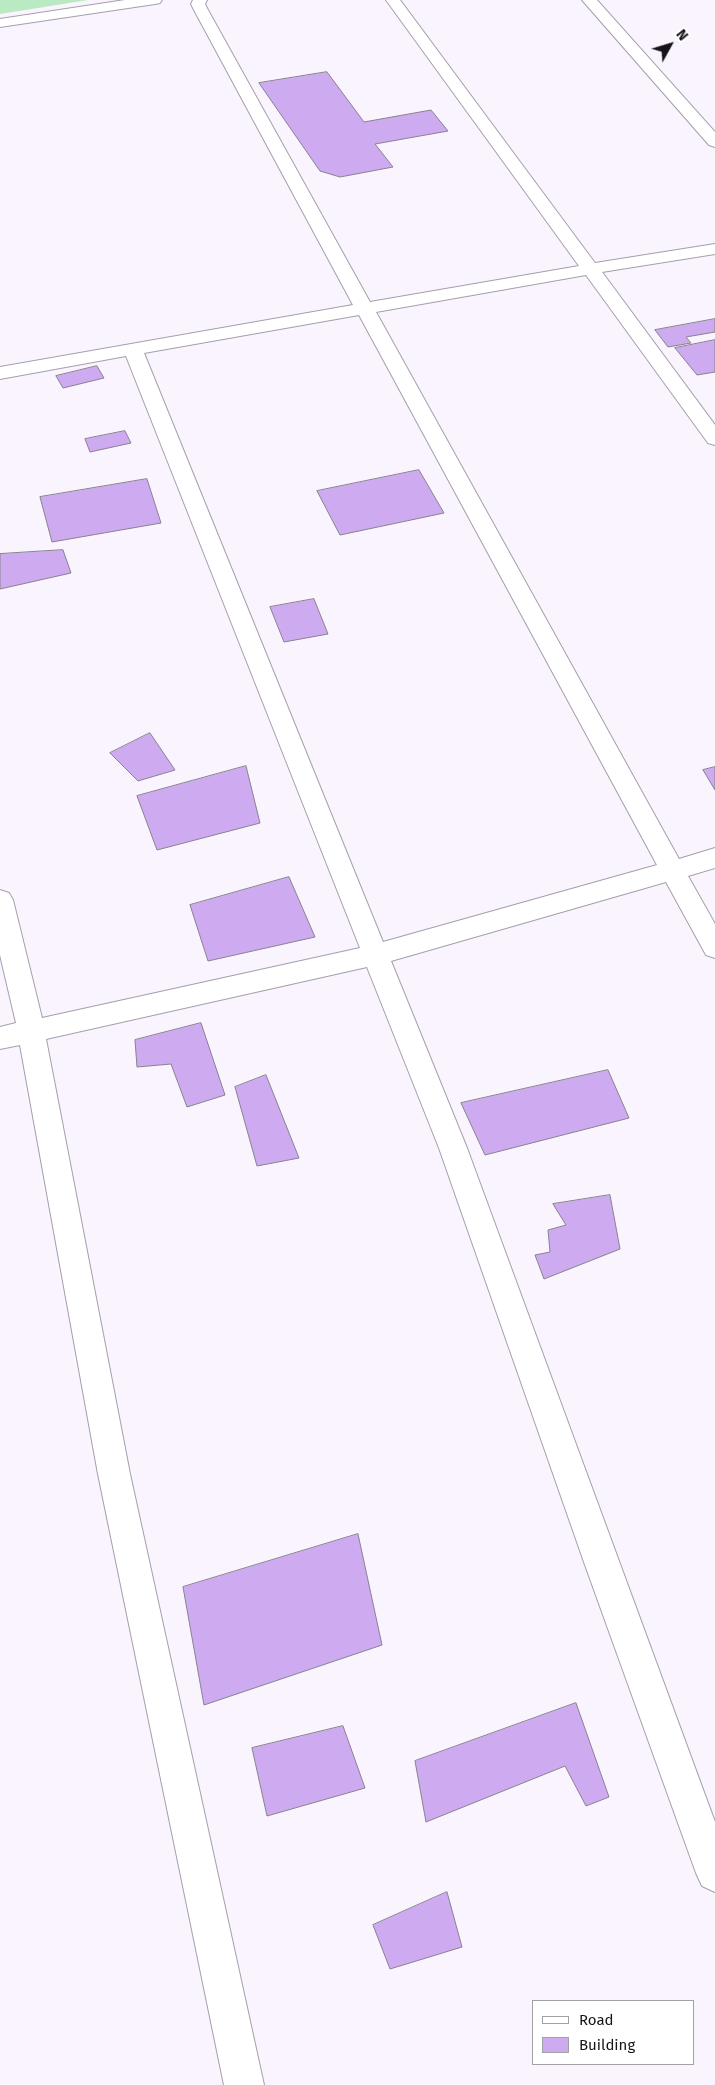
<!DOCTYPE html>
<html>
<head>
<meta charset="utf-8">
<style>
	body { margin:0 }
	#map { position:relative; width:715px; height:2085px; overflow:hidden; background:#f9f4fe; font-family:"Fira Sans",sans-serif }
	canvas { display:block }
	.legend { position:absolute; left:532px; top:2000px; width:162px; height:65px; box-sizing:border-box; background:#fff; border:1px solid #a2a1a3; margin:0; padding:6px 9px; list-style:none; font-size:15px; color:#161418 }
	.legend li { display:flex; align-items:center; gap:10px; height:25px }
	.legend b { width:25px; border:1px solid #a2a1a3 }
	.north { position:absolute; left:645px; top:20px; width:50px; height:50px; -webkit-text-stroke:4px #fff; paint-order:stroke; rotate:51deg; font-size:14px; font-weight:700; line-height:20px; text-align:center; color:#161418 }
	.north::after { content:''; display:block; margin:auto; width:18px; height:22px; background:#161418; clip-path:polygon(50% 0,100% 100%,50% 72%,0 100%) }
</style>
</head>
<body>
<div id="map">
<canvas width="715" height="2085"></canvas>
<ul class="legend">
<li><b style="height:6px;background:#fff"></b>Road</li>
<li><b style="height:14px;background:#ceaaf0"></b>Building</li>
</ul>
<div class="north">N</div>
</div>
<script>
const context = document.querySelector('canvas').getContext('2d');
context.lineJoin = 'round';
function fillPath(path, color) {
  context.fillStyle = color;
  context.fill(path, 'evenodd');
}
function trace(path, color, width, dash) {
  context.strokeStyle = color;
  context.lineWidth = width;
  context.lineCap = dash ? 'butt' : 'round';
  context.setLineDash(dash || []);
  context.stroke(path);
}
fillPath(new Path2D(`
	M0,0H88L0,14Z`), '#b9eac2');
const building = new Path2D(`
	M327,72L364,122L431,110L448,131L375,144L393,167L340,177L320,171L259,83Z
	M715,319V332L686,337L691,343L668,347L655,330Z
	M715,340V372L697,375L675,348Z
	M97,366L104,378L63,388L56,376Z
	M125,431L131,443L90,452L85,439Z
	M419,470L444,513L340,535L317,491Z
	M147,479L161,523L52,542L40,497Z
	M63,550L71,573L0,589V554Z
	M314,599L328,634L284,642L270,607Z
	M150,733L175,770L138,781L110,753Z
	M246,766L260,823L157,850L137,796Z
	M715,767V790L703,770Z
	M289,877L315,937L208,961L190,905Z
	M201,1023L225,1095L187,1107L171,1064L137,1067L135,1040Z
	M608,1070L629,1118L485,1155L461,1103Z
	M266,1075L299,1158L257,1166L235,1087Z
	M610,1195L620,1249L544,1279L535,1255L550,1252L548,1230L566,1225L553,1204Z
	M358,1534L382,1645L204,1705L183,1587Z
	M576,1703L609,1797L586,1806L565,1766L426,1822L415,1761Z
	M343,1726L365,1788L267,1816L252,1748Z
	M447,1892L462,1947L390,1969L373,1925Z`);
fillPath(building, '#ceaaf0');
trace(building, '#88828e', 1);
const minor = new Path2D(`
	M125,0H162L160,3L155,4L0,27V19Z
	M193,0H207L205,4L208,10L370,302L579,266L386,0H400L595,263L715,244V254L602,272L715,425V445L708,443L586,275L376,312L679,859L715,848V868L688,876L715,924V958L706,955L666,882L391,961L467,1148L715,1822V1892L702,1886L696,1873L585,1565L439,1148L367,967L46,1039L130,1474L264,2085H224L98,1474L20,1045L0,1049V1027L16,1023L0,955V890L9,893L13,900L42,1018L360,948L126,356L0,379V367L353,305L194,10L191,4ZM359,315L657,865L383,942L144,353Z
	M582,0H597L715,132V147L709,145Z`);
trace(minor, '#a59fab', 2);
fillPath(minor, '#fff');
</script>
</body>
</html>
